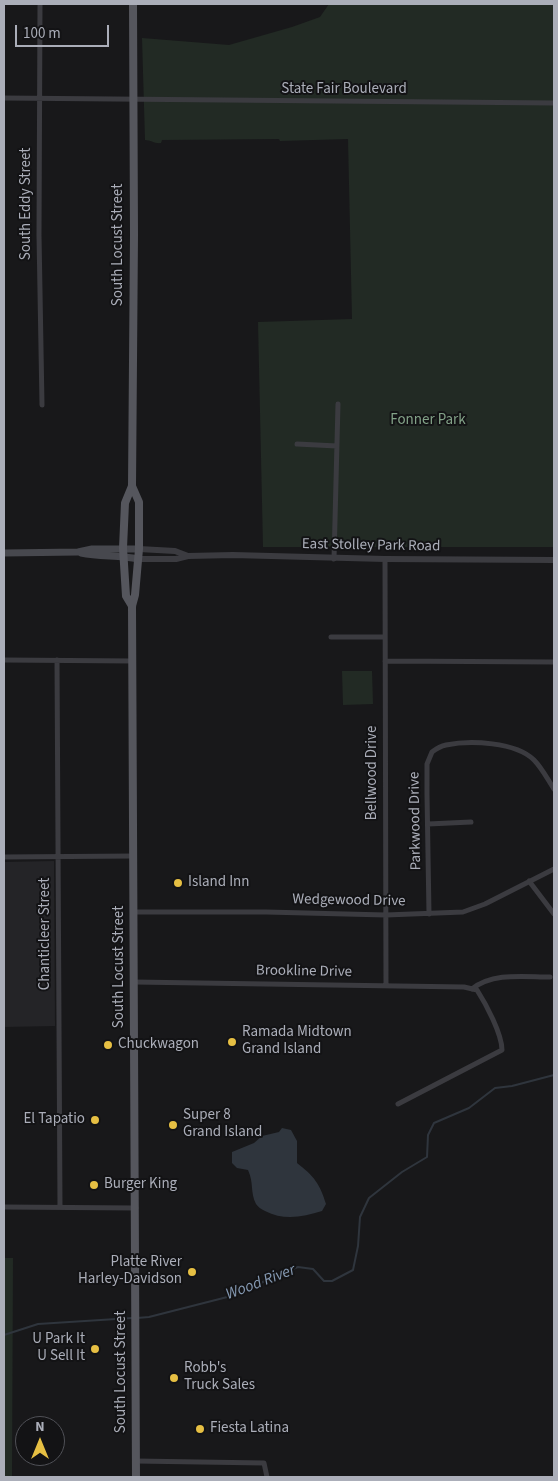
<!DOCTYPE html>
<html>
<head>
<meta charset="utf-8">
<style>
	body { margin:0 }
	#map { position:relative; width:558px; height:1481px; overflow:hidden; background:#18181a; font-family:"Source Sans 3",sans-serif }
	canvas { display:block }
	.frame { position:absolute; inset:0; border:5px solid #abaeb9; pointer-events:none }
	.north { position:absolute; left:15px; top:1416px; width:50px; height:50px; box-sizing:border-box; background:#131315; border:1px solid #505157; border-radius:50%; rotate:0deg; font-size:14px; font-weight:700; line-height:20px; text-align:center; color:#abaeb9 }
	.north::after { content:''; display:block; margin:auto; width:18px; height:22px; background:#e6bf43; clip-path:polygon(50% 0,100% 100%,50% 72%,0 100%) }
	.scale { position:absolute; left:15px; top:25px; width:94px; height:22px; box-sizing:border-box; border:2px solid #abaeb9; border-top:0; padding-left:6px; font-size:15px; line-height:18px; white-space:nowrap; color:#abaeb9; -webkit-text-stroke:4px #131315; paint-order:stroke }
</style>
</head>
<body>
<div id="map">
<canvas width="558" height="1481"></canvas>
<div class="frame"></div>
<div class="north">N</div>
<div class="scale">100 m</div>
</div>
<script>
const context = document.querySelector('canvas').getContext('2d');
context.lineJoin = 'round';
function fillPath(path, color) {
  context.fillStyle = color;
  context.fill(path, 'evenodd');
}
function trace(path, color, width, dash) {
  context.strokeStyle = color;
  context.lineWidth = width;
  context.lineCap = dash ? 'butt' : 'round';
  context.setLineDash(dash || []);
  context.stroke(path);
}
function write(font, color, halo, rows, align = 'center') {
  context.font = font + ' "Source Sans 3",sans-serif';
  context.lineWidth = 4;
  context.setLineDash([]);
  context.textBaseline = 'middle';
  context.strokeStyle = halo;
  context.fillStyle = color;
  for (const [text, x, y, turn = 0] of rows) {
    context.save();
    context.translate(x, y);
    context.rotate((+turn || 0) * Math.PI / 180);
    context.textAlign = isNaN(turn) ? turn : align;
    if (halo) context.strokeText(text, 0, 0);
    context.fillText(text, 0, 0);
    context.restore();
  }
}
fillPath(new Path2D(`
	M54,861L55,1026L4,1027V862Z`), '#242427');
fillPath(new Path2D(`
	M329,4H554V547H263L258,322L352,319L348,139L280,141L279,139L162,140L161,143C155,144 151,140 145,140L142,38L229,45L292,27L320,17Z
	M342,671H372L373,704L343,705Z
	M4,1258H13L12,1477H4Z`), '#222a24');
fillPath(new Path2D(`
	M282,1128L291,1130L297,1141V1163C314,1176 320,1184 326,1204L322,1211C303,1217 284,1221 265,1211C261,1209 258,1207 256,1204C250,1192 254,1183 248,1170L237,1168L232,1163V1152L254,1143L262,1136L279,1132Z`), '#2f353d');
trace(new Path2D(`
	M137,1318L149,1317L243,1293L272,1277L298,1267L313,1269L324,1281H332L353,1270L358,1246L360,1217L369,1198L402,1172L427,1157L428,1135L434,1123L469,1108L495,1088L512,1086L554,1075
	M4,1335L38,1324L132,1318`), '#2f353d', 2);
trace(new Path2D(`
	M40,4L39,235L42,405
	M4,98L554,103
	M297,444L337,446
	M334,559L338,404
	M385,559L386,986
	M331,637H385
	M4,660L133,661
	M57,660L60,1207
	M385,661L554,662
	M428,824L471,822
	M4,857L134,856
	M529,881L554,914
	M134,912H266L386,915L463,912L485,904L554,869
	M429,914L427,794V764L432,752C436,749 441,746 446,745C470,740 516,742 534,760C542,768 548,780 554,789
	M134,982L464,987L477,990C486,1004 502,1034 502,1050L398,1104
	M472,989C493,972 525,977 550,977
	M4,1207L136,1208
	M136,1461L264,1463L267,1477`), '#3b3b40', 5);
trace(new Path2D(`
	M139,549L175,551L188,556
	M138,559H176L188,556L233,555L385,559L554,560`), '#3b3b40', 6);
trace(new Path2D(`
	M4,553L78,552L92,549H139
	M81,553C100,557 119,555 138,559`), '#47484e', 7);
trace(new Path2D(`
	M132,486L139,502V549L135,595L132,606L136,1477
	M132,606L126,596L123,548L125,503L132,486L134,235L133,4`), '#55565d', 8);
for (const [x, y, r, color] of [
	[178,883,5,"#e6bf43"],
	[232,1042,5,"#e6bf43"],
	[108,1045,5,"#e6bf43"],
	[95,1120,5,"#e6bf43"],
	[173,1125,5,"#e6bf43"],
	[94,1185,5,"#e6bf43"],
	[192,1272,5,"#e6bf43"],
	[95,1349,5,"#e6bf43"],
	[174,1378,5,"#e6bf43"],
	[200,1429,5,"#e6bf43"]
]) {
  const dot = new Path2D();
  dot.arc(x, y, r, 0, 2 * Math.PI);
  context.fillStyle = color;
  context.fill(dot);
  trace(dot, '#131315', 2);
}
write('15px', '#abaeb9', '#131315', [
	["State Fair Boulevard",344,90],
	["South Eddy Street",27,204,-90],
	["South Locust Street",119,245,-90],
	["East Stolley Park Road",371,546,1],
	["Bellwood Drive",373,773,-90],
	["Parkwood Drive",416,821,-91],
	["Wedgewood Drive",349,901,1],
	["Chanticleer Street",46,934,-90],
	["South Locust Street",120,967,-90],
	["Brookline Drive",304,972,1],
	["South Locust Street",122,1372,-90]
]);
write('15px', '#83a288', '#131315', [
	["Fonner Park",428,421]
]);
write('15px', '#abaeb9', '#131315', [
	["Island Inn",188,883],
	["Ramada Midtown",242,1033],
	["Grand Island",242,1050],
	["Chuckwagon",118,1045],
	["Super 8",183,1116],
	["Grand Island",183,1133],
	["El Tapatio",85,1120,"right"],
	["Burger King",104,1185],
	["Platte River",182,1263,"right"],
	["Harley-Davidson",182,1280,"right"],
	["U Park It",85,1340,"right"],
	["U Sell It",85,1357,"right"],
	["Robb's",184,1369],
	["Truck Sales",184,1386],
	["Fiesta Latina",210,1429]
], 'left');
write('italic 16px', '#8498b1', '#131315', [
	["Wood River",261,1283,-21]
]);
</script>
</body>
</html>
